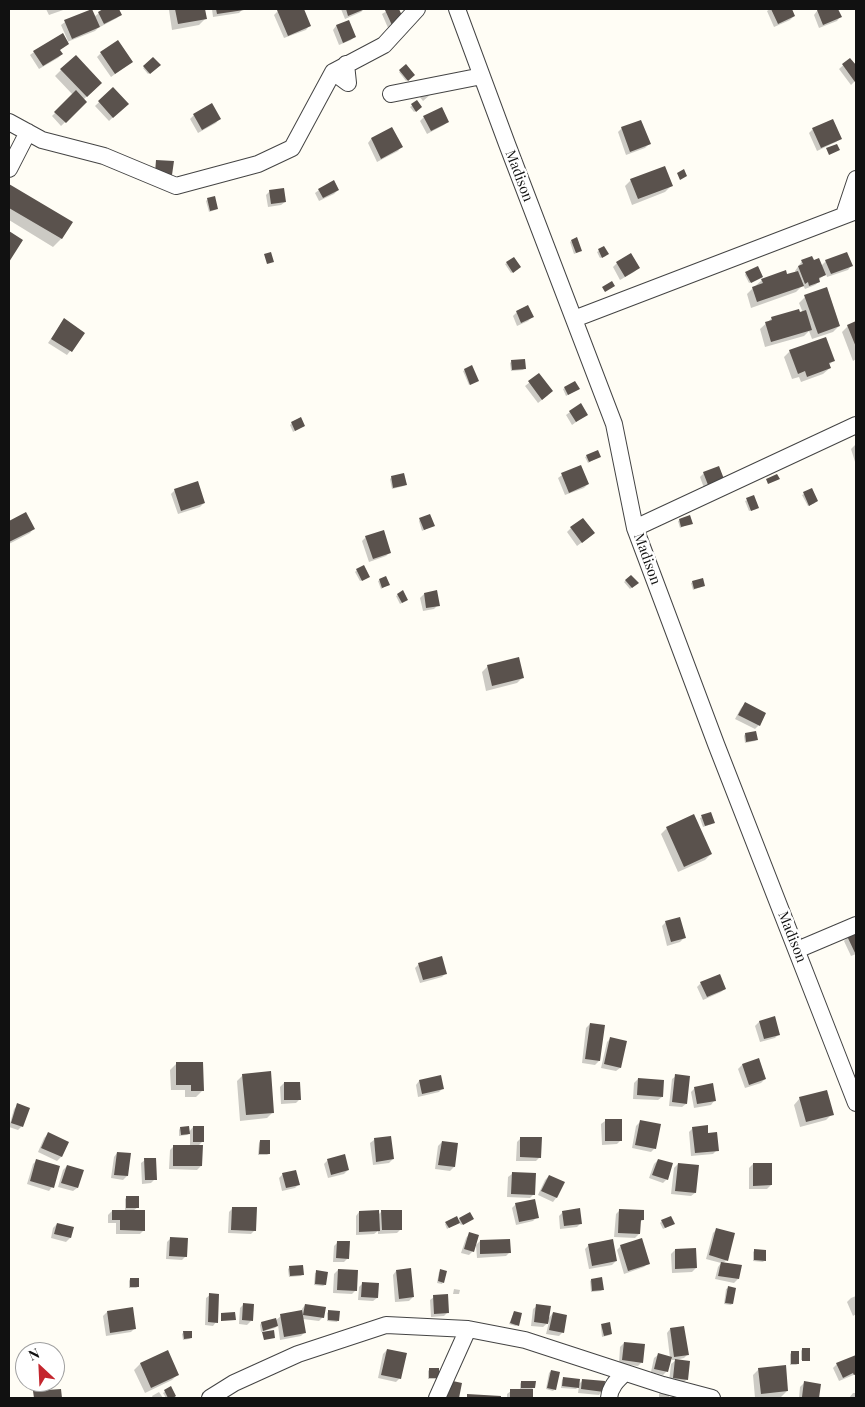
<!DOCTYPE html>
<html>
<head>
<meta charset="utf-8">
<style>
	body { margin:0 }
	#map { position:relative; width:865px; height:1407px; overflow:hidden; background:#fffdf5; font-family:"Playfair Display",serif }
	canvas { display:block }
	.frame { position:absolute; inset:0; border:10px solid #111; pointer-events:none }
	.north { position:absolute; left:15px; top:1342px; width:50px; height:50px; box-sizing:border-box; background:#fff; border:1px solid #a0a0a0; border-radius:50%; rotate:335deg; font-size:14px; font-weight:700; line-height:20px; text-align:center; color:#111 }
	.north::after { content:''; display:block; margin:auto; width:18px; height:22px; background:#c4262e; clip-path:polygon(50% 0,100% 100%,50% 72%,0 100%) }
</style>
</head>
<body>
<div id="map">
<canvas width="865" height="1407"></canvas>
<div class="frame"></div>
<div class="north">N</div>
</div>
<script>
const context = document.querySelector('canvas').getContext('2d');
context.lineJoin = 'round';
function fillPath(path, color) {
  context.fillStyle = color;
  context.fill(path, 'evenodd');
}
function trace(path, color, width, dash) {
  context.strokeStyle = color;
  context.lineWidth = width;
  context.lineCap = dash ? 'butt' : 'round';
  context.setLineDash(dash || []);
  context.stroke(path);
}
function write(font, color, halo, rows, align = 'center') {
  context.font = font + ' "Playfair Display",serif';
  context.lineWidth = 5;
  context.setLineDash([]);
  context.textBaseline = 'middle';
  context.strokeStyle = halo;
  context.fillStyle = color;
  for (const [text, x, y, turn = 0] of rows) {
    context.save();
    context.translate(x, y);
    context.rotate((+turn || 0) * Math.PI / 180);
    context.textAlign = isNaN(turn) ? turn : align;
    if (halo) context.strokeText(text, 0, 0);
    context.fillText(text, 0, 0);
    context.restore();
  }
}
fillPath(new Path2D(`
	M46,9H66L49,15Z
	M106,9H117L120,14L117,18L100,27V26L95,31L67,42L68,44L59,50L62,54L58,58L39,69L30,55L34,52L68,41L61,25L65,22L94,17L99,13Z
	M170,9H203L205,19L199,25L172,30L169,10Z
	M212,9H243L239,13L213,17Z
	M284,9H302L309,26L306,30L284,38L274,15L278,11Z
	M341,9H364L361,12L345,19Z
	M390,9H397L406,28L392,37L382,14Z
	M770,9H790L794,16L790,20L774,27L767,11Z
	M824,9H837L840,17L837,21L819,28L814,15L817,11Z
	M348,21L355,36L351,40L339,45L333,30L336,26Z
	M101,53L132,62L111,77L97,57Z
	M153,59L159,65L148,74L143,68Z
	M850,59L856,68V80L851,85L839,69Z
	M406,66L413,75L406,81L399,72Z
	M61,70L101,83L83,100L86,102L61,126L52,116L73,95L55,76Z
	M113,89L127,104L109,121L95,106Z
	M431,94L423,101L419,96Z
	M417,102L421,107L414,112L410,107Z
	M194,115L219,119L216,123L198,133L190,119Z
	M424,117L448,121L444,125L427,134L420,121Z
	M622,128L649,144L645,148L626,155L618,132Z
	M392,129L401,147L398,151L377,162L368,143L371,139Z
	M813,129L840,139L836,142L817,151L809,133Z
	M631,180L671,186L665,192L632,205L625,186Z
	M9,185L71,222L61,239L53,247L9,220Z
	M319,190H338L334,194L319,201L315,193Z
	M270,191L285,202L281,205L268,207L266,195Z
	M208,199L217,208L215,210L209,212L206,201Z
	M571,241L579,252L574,254L570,242Z
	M604,247L606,256L600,258L597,252Z
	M630,255L638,268L634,272L620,280L613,267L617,263Z
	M513,259L518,269L511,273L505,264Z
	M802,261L813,262L821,266L826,261L851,266L848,270L827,277L826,274L818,280L819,282L815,285L805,289L803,285L796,292L751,308L747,294L753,288L762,280L786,276L796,273L795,271Z
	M746,273L760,278L749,283L745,275Z
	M805,297L839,326L833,332L812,339L809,331L804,336L765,347L760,329L772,318L803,313L799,303Z
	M517,312L532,317L528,321L517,326L513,316Z
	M856,323V359L853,361L842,332L848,326Z
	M61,324L84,333L67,355L48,343Z
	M790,351L833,361L829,365L830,368L823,374L801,382L799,377L792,379L784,357Z
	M512,361L524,369L523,370L511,371L510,363Z
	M471,367L477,381L469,385L463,371Z
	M539,375L548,395L538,403L525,386Z
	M575,382L577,390L566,396L563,389Z
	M570,412L587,414L572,425L566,415Z
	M292,423L304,426L293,432L290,425Z
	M856,444V465L851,449Z
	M587,456L599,457L588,463L585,457Z
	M704,473L722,479L704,488L700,477Z
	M562,475L588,484L584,488L565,495L558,478Z
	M392,477L405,485L404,486L392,489L390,479Z
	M175,490L204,503L200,507L178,514L171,494Z
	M811,490L815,503L808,506L802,495Z
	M747,500L756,509L749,511L745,501Z
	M25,514L33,529L30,533L9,544V522Z
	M420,519L433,526L422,531L419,521Z
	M680,520L691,523L680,528L678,521Z
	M571,528L589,537L577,546L567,532Z
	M366,537L390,552L386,556L369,562L362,541Z
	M357,570L367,578L360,581L355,572Z
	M631,576L637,583L630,589L624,582Z
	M386,577L388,585L381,589L378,581Z
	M693,582L704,586L693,590L691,583Z
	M424,594L438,605L434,609L423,611L420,598Z
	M398,595L405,601L400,604L396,596Z
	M488,666L523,677L517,683L486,691L482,672Z
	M745,704L759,725L755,729L735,719L741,708Z
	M745,734L756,740L755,741L745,743L744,736Z
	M710,813L712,824L703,827L700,818Z
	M667,828L711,854L705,860L678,872L661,834Z
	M666,922L684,938L680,942L667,946L662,926Z
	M856,933V954L851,956L844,941L848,937Z
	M419,964L446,973L442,977L420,983L415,968Z
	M701,983L725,989L721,992L703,1000L697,987Z
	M774,1018L779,1034L775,1038L760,1042L755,1026L759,1022Z
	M590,1024L604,1026L599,1061L595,1065L582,1063L586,1028Z
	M611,1038L620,1068L616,1071L601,1068L607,1042Z
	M758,1060L765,1079L761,1083L745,1088L738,1069L742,1065Z
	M177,1063L202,1091L196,1097H185V1090H171L170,1070Z
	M243,1075L273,1112L267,1118L240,1121L237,1081Z
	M440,1076L443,1088L439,1092L418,1097L416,1085L419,1081Z
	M676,1076L686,1104L682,1107L669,1106L672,1079Z
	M638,1079L662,1097L658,1100L633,1099L634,1083Z
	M284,1083L300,1099L296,1103L281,1104L280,1087Z
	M695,1088L714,1101L711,1105L694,1108L691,1092Z
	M800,1098L832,1114L826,1120L800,1127L794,1105Z
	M18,1105L22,1126L18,1130L9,1127L14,1109Z
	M605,1121L621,1140L617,1144L602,1145L601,1124Z
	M640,1122L655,1148L651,1152L632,1148L636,1126Z
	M193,1127L203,1141L198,1146L201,1166L197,1170L169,1169L170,1150L174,1146H190V1133L187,1135L179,1136V1130L180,1128L189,1132Z
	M693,1128L707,1134L717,1150L713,1154L691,1156L689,1132Z
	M48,1134L68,1142L61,1157L57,1161L38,1152L44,1138Z
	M390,1138L393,1159L389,1163L373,1165L370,1143L374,1140Z
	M521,1138L540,1157L536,1161H516L517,1142Z
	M260,1141L269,1154L267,1155H258L259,1143Z
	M442,1142L457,1144L454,1167L450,1171L435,1169L438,1146Z
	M117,1153L127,1176L123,1180L111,1178L114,1157Z
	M37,1160L52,1187L49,1191L27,1184L33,1164Z
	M145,1160L155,1179L151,1183L142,1184L141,1163Z
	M328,1160L348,1170L344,1174L328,1178L324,1164Z
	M658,1160L667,1179L663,1183L649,1178L654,1164Z
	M678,1164L695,1193L691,1196L671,1194L674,1168Z
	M753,1164L771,1185L767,1189H749V1168Z
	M67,1166L77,1188L73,1191L58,1187L63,1170Z
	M283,1174L298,1185L295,1188L282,1191L279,1178Z
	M512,1174L534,1194L530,1198L507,1197L508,1177Z
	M549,1176L563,1183L556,1198L553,1202L538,1195L545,1180Z
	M127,1197L138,1207L133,1211L144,1230L140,1234H116V1223H108V1215L112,1211H125V1199Z
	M516,1204L537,1217L533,1221L516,1225L512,1208Z
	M233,1208L255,1230L251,1234L228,1233L229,1212Z
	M620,1210L643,1220L640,1222L639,1234L635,1238L614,1237L616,1214Z
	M382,1211L401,1229L397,1233L378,1234V1231L374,1234L356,1235V1216L359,1212L378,1215Z
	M563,1212L581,1223L577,1227L560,1229L559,1216Z
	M460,1219L471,1220L461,1225L459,1222L447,1229L445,1224L446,1223L458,1220Z
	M662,1221L672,1225L663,1229L660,1223Z
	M57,1224L72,1228L70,1238L66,1242L51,1238L53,1228Z
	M717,1229L727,1260L723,1263L738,1279L734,1283L715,1279L718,1267L721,1263L706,1259L713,1233Z
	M469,1234L473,1251L469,1255L461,1253L466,1238Z
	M171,1238L186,1256L182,1260L166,1259L167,1242Z
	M480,1241L509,1253L506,1256L477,1258L476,1245Z
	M337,1243L348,1258L344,1262H333L334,1246Z
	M589,1245L616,1261L612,1265L589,1269L585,1249Z
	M621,1246L648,1263L644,1267L624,1274L617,1250Z
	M675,1250L696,1268L692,1272L672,1273L671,1254Z
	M755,1250L765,1260L763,1262L753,1261V1252Z
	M290,1267L303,1274L301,1276L289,1277L288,1269Z
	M338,1270L356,1290L352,1294L333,1293L334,1274Z
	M396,1271L413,1297L409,1301L395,1302L393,1275Z
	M441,1271L443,1282L442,1284L437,1283L439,1272Z
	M317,1272L325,1285L323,1286L314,1285L315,1273Z
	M130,1279L138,1287L136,1288H129V1281Z
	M591,1280L602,1290L601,1291L591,1292L590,1281Z
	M363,1283L377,1298L373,1301L358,1300L359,1287Z
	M728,1288L732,1304L731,1305L724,1304L726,1289Z
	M454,1289L460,1290L459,1294H453Z
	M210,1295L216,1322L213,1326L205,1325L206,1298Z
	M856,1296V1314L853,1316L847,1302L851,1298Z
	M434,1297L448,1312L444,1316L431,1317L430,1300Z
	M244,1304L251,1321L247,1325L239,1324L240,1308Z
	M305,1305L323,1317L319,1321L303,1319L305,1332L301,1336L280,1340L278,1325L275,1328L261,1332L260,1325L261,1323L275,1319V1321L281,1316L301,1312L302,1309Z
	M537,1306L548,1319L553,1313L563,1332L559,1336L546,1334L549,1322L543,1327L531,1326L533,1309Z
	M329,1311L338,1320L337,1322L327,1321V1313Z
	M107,1312L135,1328L131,1332L106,1336L103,1316Z
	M514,1312L517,1325L516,1326L509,1324Z
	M602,1325L611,1334L610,1335L602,1337L601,1327Z
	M670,1329L688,1354L684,1358L676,1360L687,1379L683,1383L669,1382L671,1364L676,1360H672V1359H670L667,1371L663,1375L651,1372L654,1358L658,1355L670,1358L667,1333Z
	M184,1332L191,1338L189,1339L183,1340L182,1334Z
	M624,1343L642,1362L638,1366L619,1364L620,1347Z
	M802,1349L809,1360H801V1351Z
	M387,1350L400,1378L396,1382L378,1378L383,1354Z
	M167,1351L178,1374L172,1380L145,1393L134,1370L140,1364Z
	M791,1353L798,1364L796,1365H790V1354Z
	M856,1357V1374L839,1381L833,1368L837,1364Z
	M759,1369L787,1391L781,1397L755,1398L753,1375Z
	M429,1370L438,1377L436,1379H428V1371Z
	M551,1371L555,1389L553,1391L546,1389L549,1373Z
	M564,1378L578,1385L583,1380L602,1391L599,1395L578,1393L579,1386L576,1389L561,1388L562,1380Z
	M521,1382L534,1387L532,1389V1398H507V1394L511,1391H520V1384Z
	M804,1383L820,1385L818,1398H799L800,1387Z
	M170,1388L175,1396L172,1398H166L163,1393Z
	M159,1392L163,1398H153L152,1396Z
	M661,1392H669V1398H659V1394Z
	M853,1393H856V1398H849Z`), '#0003');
fillPath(new Path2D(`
	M92,9L100,27L72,39L64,20Z
	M103,9H119L122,15L104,24L98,12Z
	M175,9H205L207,19L178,24Z
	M216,9H244V10L217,14Z
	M281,9H304L311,26L288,36L277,10Z
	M346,9H365L348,16Z
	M387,9H399L408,29L396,34L385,10Z
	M771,9H792L795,16L778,24Z
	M821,9H838L842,17L823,25L817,10Z
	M349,20L356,37L343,43L336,25Z
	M63,33L69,44L60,50L63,54L43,66L33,51Z
	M118,40L133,62L115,74L100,52Z
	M76,55L102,83L87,97L60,69Z
	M153,57L161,65L150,74L143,66Z
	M850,58L856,65V81L855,82L842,64Z
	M406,64L415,75L408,81L399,70Z
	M113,87L129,104L113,118L98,101Z
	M76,90L87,102L66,123L54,112Z
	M417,100L422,107L416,112L411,104Z
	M212,103L221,119L202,130L193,114Z
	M442,107L449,122L431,131L423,116Z
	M833,119L842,139L821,148L812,128Z
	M641,120L651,144L630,152L621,127Z
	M392,127L403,147L381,159L371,138Z
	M837,144L840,150L829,155L826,148Z
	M156,160L174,161L172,175L155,173Z
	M665,166L673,186L638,199L630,179Z
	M684,169L687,176L680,180L677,173Z
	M334,180L339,190L323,198L318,189Z
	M9,184L73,222L62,239L9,208Z
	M284,188L286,202L271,204L269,190Z
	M215,196L218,209L210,211L207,198Z
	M9,231L23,240L9,262Z
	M577,237L582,251L576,253L571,240Z
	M604,246L609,254L602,258L598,249Z
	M271,252L274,262L267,264L264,254Z
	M847,252L853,266L831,274L825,260Z
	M631,253L640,268L625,277L616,262Z
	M812,256L814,260L819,258L826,275L819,278L820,282L809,286L808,282L805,284L798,266L803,264L801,260Z
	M514,257L521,267L513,273L506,262Z
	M758,266L763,277L751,283L745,272Z
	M786,270L787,274L798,271L804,286L757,302L752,287L763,283L761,279Z
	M612,281L615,286L605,292L602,287Z
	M827,287L840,326L818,334L804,295Z
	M528,305L534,317L521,323L516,311Z
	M799,309L800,312L806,310L812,330L771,342L765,322L772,320L771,317Z
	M64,318L85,333L72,352L51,339Z
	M856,321V347L847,325Z
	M826,337L835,361L829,363L831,368L807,377L805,371L798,374L789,350Z
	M525,359L526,369L512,370L511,360Z
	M472,365L479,381L470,385L464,369Z
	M539,373L553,391L542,400L528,381Z
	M575,381L580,389L568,395L564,387Z
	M581,403L588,415L576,422L569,411Z
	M301,417L305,426L295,431L291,422Z
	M598,450L601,457L589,462L586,455Z
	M581,465L589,484L569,493L561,473Z
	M719,466L724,479L708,485L703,472Z
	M404,473L407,485L393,488L391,476Z
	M777,474L780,479L768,484L766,479Z
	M198,481L205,503L181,511L174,489Z
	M812,488L818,501L809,506L803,492Z
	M754,495L759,508L751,511L746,498Z
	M26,512L35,529L9,542V521Z
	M430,514L435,526L424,530L419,518Z
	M690,515L693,524L681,527L679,519Z
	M583,518L595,533L582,543L570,527Z
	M384,530L391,553L373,559L365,536Z
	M364,565L370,577L362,581L356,569Z
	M631,575L639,583L632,588L625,580Z
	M386,576L390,585L382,588L379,579Z
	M703,578L705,586L694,589L692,581Z
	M403,590L408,600L402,603L397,594Z
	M437,590L440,606L426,608L424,593Z
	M519,657L524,678L492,686L487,665Z
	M745,702L766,713L760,726L738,715Z
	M756,731L758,740L746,742L745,733Z
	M711,812L715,823L705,826L701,815Z
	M694,814L712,854L684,867L666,827Z
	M680,917L686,938L671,942L665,921Z
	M856,932V955L847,936Z
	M442,956L447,974L423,980L418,963Z
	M720,974L726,989L707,997L700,982Z
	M775,1016L780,1035L764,1039L759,1021Z
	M590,1023L605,1025L600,1061L585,1059Z
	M610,1037L627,1041L621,1068L604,1064Z
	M759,1058L766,1079L749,1085L742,1064Z
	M176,1062H203L204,1091H191V1085H176Z
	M271,1071L274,1113L246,1115L242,1074Z
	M675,1074L690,1076L687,1104L672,1102Z
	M441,1075L444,1089L422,1094L419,1080Z
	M638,1078L664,1080L663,1097L637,1095Z
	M284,1082H300L301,1100H284Z
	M713,1083L716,1101L697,1104L694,1087Z
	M827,1090L834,1115L806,1122L799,1097Z
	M17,1103L30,1108L23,1127L11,1123Z
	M605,1119H622V1141H605Z
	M640,1120L661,1124L656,1149L635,1145Z
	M708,1125V1133L717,1132L719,1151L695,1153L692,1127Z
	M189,1126L190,1134L181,1135L180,1127Z
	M193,1126H204V1142H193Z
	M48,1132L69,1142L62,1157L41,1148Z
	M391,1136L394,1159L376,1162L374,1138Z
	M520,1137H542L541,1158L520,1157Z
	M260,1140H270V1154H259Z
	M442,1141L458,1143L455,1167L438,1165Z
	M173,1145H203L202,1166H173Z
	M117,1152L131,1153L128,1176L114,1175Z
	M345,1154L349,1170L331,1175L327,1159Z
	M144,1158H156L157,1180H145Z
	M36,1159L60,1166L54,1188L30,1181Z
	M658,1159L673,1163L668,1180L652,1175Z
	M678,1163L699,1165L696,1193L675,1191Z
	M753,1163H772V1185L753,1186Z
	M67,1165L84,1170L78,1188L61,1183Z
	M296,1170L300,1185L286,1188L282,1173Z
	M512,1172L536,1173L535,1195L511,1194Z
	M549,1175L565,1182L557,1198L541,1191Z
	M126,1196H139V1208H126Z
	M535,1199L539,1218L519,1222L515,1203Z
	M232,1207H257L256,1231L231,1230Z
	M580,1208L582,1224L564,1226L562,1211Z
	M619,1209L644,1210V1220H641L640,1234L618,1233Z
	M112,1210H145V1231L120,1230V1220H112Z
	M379,1210L380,1231L359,1232V1211Z
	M381,1210H402V1230H382Z
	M470,1212L474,1219L463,1225L459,1218Z
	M457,1216L460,1223L449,1228L445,1222Z
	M671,1216L675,1224L665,1228L661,1220Z
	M57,1223L74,1227L71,1238L54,1234Z
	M716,1228L735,1233L728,1261L709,1255Z
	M469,1232L479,1235L474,1252L464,1249Z
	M170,1237L188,1238L187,1257L169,1256Z
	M642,1238L650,1264L628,1271L620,1245Z
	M510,1239L511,1253L480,1254V1240Z
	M613,1239L617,1261L592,1266L588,1244Z
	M337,1241H350L349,1259L336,1258Z
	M696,1248L697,1268L675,1269V1249Z
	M754,1249L766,1250V1261L754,1260Z
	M721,1262L742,1265L739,1279L718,1276Z
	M303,1265L304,1275L290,1276L289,1266Z
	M411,1268L414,1297L399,1299L396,1270Z
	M338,1269L358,1270L357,1291L337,1290Z
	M440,1269L447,1271L444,1283L438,1281Z
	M316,1270L328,1272L326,1285L315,1284Z
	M602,1277L604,1290L592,1291L591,1279Z
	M130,1278H139V1287H130Z
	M362,1282L379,1283L378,1298L361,1297Z
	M728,1286L736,1288L733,1304L725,1303Z
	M209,1293L219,1294L218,1323L208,1322Z
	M448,1294L449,1313L434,1314L433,1295Z
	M243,1303L254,1304L253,1321L242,1320Z
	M305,1304L326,1307L324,1318L303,1315Z
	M536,1304L551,1306L548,1324L534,1322Z
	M133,1307L136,1329L110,1333L107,1311Z
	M302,1310L306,1333L284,1337L280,1314Z
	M328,1310L340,1311L339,1321L328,1320Z
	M514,1311L522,1313L519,1326L510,1323Z
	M235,1312L236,1320L221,1321V1313Z
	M553,1312L567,1315L564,1333L549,1330Z
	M276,1318L278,1326L263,1331L261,1322Z
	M610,1322L612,1334L604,1336L601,1324Z
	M684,1326L689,1355L674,1357L670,1328Z
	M274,1330L275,1338L264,1340L262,1332Z
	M183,1331H192V1338L184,1339Z
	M624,1342L645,1344L643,1363L622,1360Z
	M802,1348H810V1361H802Z
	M387,1349L407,1353L401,1379L381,1375Z
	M168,1350L179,1375L151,1388L140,1363Z
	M791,1351H799V1364H791Z
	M658,1353L672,1357L668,1372L654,1369Z
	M856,1355V1374L854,1375L853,1373L843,1378L836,1363Z
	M675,1359L690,1361L688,1380L673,1378Z
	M786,1365L788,1391L761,1394L758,1368Z
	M429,1368H439V1378H429Z
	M551,1370L560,1372L556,1390L547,1388Z
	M563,1377L580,1379L579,1388L562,1386Z
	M582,1379L605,1381L604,1392L581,1389Z
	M448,1380L462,1383L459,1398H444Z
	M521,1381H536L535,1388H521Z
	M804,1381L821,1384L819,1398L802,1397Z
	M171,1386L176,1396L173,1398H168L164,1390Z
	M61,1389L62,1398H34L33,1391Z
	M510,1389H533V1398H510Z
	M467,1394L501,1396V1398H467Z`), '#5a524d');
const minor = new Path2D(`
	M457,9L507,144L614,424L635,528L716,744L856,1103
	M333,72L348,83L346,64
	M391,94L482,76
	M9,122L42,140L104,156L176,186L258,164L292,148L333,72L384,45L417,9
	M9,169L28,132
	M844,215L856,179
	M574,319L856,211
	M635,528L856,425
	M797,950L856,925
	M210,1398L234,1383L298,1354L386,1325L468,1329L525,1340L663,1385L712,1398
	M437,1398L468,1329
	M609,1398C610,1387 617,1380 625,1373`);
trace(minor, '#444', 18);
trace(minor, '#fff', 16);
write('14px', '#111', '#fff', [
	["Madison",519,176,69],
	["Madison",647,559,70],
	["Madison",792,937,68]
]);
</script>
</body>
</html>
